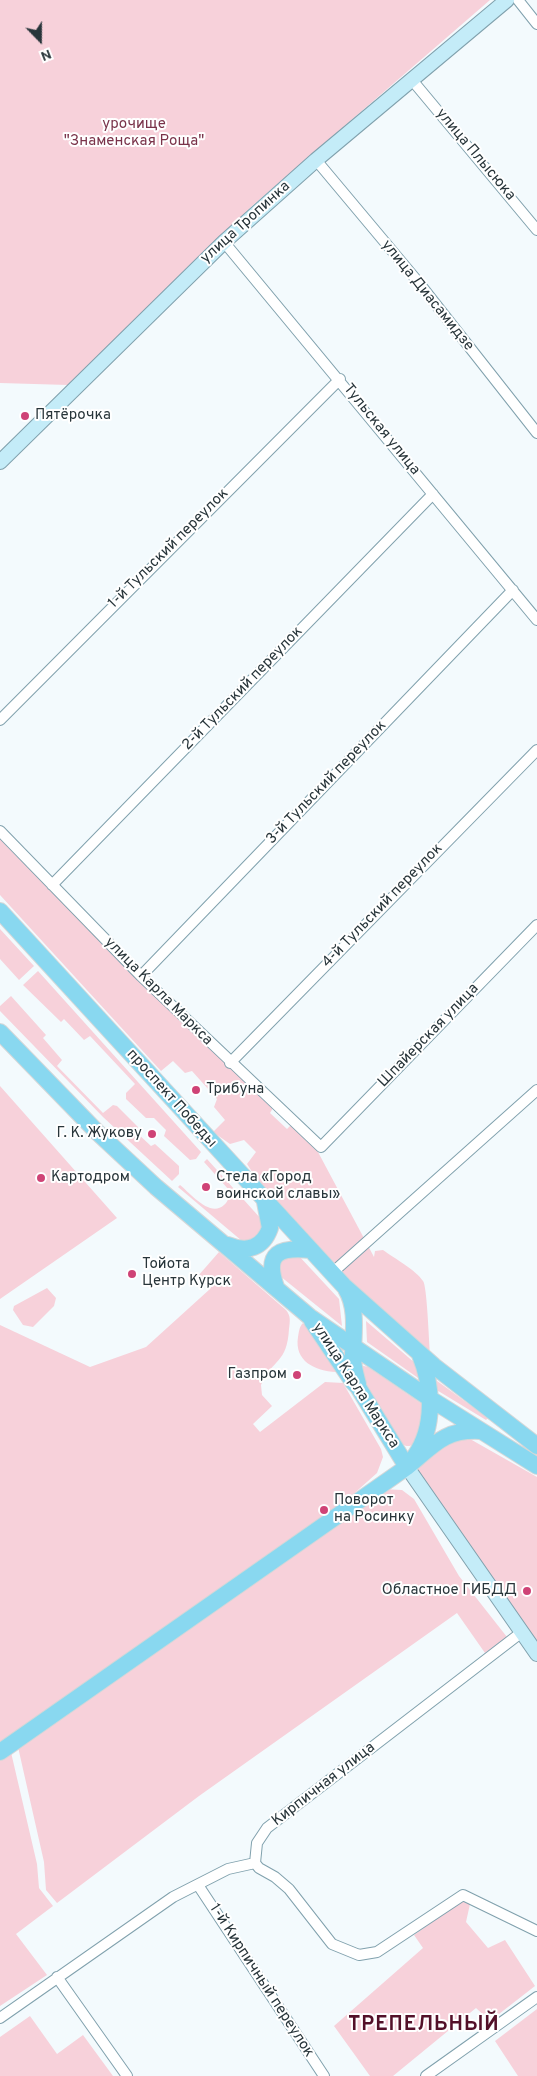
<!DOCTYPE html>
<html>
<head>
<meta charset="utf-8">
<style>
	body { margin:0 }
	#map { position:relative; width:537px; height:2076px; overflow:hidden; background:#f3fafd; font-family:Overpass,sans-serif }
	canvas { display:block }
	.north { position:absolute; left:15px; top:15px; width:50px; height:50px; -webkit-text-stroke:4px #fff; paint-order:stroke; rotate:158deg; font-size:14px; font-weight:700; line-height:20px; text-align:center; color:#28353a }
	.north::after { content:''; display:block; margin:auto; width:18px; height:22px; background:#28353a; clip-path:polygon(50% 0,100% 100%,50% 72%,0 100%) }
</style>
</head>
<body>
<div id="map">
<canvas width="537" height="2076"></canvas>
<div class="north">N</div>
</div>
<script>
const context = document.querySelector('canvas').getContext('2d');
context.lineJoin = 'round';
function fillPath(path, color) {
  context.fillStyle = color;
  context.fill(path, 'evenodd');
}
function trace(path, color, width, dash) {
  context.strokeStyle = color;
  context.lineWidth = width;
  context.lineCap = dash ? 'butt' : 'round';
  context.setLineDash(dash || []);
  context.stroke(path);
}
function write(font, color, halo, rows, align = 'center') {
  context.font = font + ' Overpass,sans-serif';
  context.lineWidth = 4;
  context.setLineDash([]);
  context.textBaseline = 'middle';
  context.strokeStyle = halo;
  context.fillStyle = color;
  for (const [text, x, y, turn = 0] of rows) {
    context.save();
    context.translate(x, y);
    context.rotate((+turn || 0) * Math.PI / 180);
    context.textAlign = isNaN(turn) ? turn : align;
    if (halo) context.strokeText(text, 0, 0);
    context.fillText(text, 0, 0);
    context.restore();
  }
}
fillPath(new Path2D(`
	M0,0H490L252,206L68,385L0,383Z
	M0,837L273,1108L270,1113L287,1129L291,1125L318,1152L374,1257L375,1251L383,1250C394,1258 416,1270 423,1281C427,1285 429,1342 430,1354L342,1273L258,1181L247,1164L256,1152L244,1140L230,1144L213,1132L225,1120L214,1107L217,1099L192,1071L185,1073L173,1061L161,1071L0,895Z
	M0,929L34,966L19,980L0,959Z
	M38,971L201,1152L196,1159L190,1160L164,1136L166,1130L154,1118H146L126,1099V1093L135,1084L90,1036L84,1040L64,1019L61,1022L23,985Z
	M11,996L46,1035L43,1038L62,1060L57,1066L103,1113L113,1105L117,1106L138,1127L136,1132L151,1146L155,1144L179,1166V1174L172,1181L103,1117L0,1011V1006Z
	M0,1086L117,1218L0,1299Z
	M207,1159L262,1220L263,1228L254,1240L242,1241L178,1187L180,1185C190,1193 210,1218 224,1205C229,1201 229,1196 229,1190L204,1162Z
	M219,1252L286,1310C291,1316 290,1321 289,1329C287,1364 273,1358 261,1385L262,1395L272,1406L253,1424L260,1432L325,1382L343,1383L381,1449L383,1457L377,1473L349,1498L143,1645L0,1742V1325L90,1367L146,1347L210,1289L198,1276Z
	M298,1255L339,1299L342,1326L280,1276L279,1261Z
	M47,1288L56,1298L54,1306L33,1327L23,1325L13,1310L14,1306Z
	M366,1321L415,1363L421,1380L367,1342Z
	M303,1323L337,1371L336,1372C315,1371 294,1361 298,1337C299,1332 299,1327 303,1323Z
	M360,1365L368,1367L422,1404C422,1417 421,1426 416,1438C404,1473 366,1384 361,1375Z
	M433,1378L488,1418L486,1420L435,1389Z
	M463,1435L537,1477V1648L418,1471L421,1461Z
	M382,1489L402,1490L414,1499L459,1576L507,1637L485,1653L457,1613L199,1796L57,1903L46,1890L44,1862L18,1747Z
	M10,1748L37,1864L39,1888L53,1906L16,1934L47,1975L0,2006V1755Z
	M461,1901L470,1904L466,1922L488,1948L505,1940L535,1986L490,2021L476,2008L393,2076H370L334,2026L423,1948L414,1935Z
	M537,2009V2076H518L495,2041Z
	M30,2016L57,2054L83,2035L113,2076H0V2037Z`), '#f7d1da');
const minor = new Path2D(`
	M518,0L537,24
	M412,80L537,230
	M316,160L419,283L537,433
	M224,242L537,620
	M0,720L340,379
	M0,831L141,976L321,1147L537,925
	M52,885L433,494
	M141,976L513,590
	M230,1063L537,750
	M332,1273L537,1090
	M255,1863L259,1868L275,1877L289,1889L332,1944L359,1955L377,1952L463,1895L537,1931
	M198,1885L324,2076
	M57,1977L127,2076
	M0,2018L173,1897L228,1869L255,1863L257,1843L267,1828L522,1632
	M426,2076L537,1997`);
const secondary = new Path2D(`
	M0,462L224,242L316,160L507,0
	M407,1467L537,1654`);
const primary = new Path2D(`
	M0,911L344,1286L434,1366L537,1446
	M0,1032L97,1132L156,1187L310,1317L429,1398L537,1466
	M228,1245C247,1253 263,1248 270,1228L265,1202
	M276,1287C264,1252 280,1247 311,1250
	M346,1289C358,1309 353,1335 353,1357C353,1367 356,1376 358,1384
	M312,1321L353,1382L358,1387L407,1467
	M415,1456C435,1427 433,1387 420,1355
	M0,1752L407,1467C433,1446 444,1429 480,1431`);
trace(minor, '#80a1ad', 12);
trace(secondary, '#80a1ad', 16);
trace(primary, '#d4d7d8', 18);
trace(minor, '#fff', 10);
trace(secondary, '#c4ecf8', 14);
trace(primary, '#89d8f0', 16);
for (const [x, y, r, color] of [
	[25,416,5,"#cf4376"],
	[196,1090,5,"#cf4376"],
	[152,1134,5,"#cf4376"],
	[41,1178,5,"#cf4376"],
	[206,1187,5,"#cf4376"],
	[132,1274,5,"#cf4376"],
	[297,1375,5,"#cf4376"],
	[324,1510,5,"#cf4376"],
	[527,1591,5,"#cf4376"]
]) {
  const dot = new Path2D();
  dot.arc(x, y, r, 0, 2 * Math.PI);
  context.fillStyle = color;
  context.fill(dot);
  trace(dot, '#fff', 2);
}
write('15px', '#7a334a', '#fff', [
	["урочище",134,125],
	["\"Знаменская Роща\"",134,142]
]);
write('15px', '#28353a', '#fff', [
	["улица Плысюка",475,155,50],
	["улица Тропинка",246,223,-42],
	["улица Диасамидзе",427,296,51],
	["Тульская улица",381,430,51],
	["1-й Тульский переулок",169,549,-45],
	["2-й Тульский переулок",243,689,-46],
	["3-й Тульский переулок",327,783,-46],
	["4-й Тульский переулок",383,906,-46],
	["улица Карла Маркса",158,992,45],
	["Шпайерская улица",429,1036,-46],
	["проспект Победы",171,1099,48],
	["улица Карла Маркса",355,1386,57],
	["Кирпичная улица",324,1785,-38],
	["1-й Кирпичный переулок",261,1981,57]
]);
write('15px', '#28353a', '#fff', [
	["Пятёрочка",35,416],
	["Трибуна",206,1090],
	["Г. К. Жукову",142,1134,"right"],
	["Картодром",51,1178],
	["Стела «Город",216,1178],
	["воинской славы»",216,1195],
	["Тойота",142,1265],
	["Центр Курск",142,1282],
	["Газпром",287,1375,"right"],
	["Поворот",334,1501],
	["на Росинку",334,1518],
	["Областное ГИБДД",517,1591,"right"]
], 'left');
context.letterSpacing = '1px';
write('bold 20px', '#531029', '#fff', [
	["ТРЕПЕЛЬНЫЙ",424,2026]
]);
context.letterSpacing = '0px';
</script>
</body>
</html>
